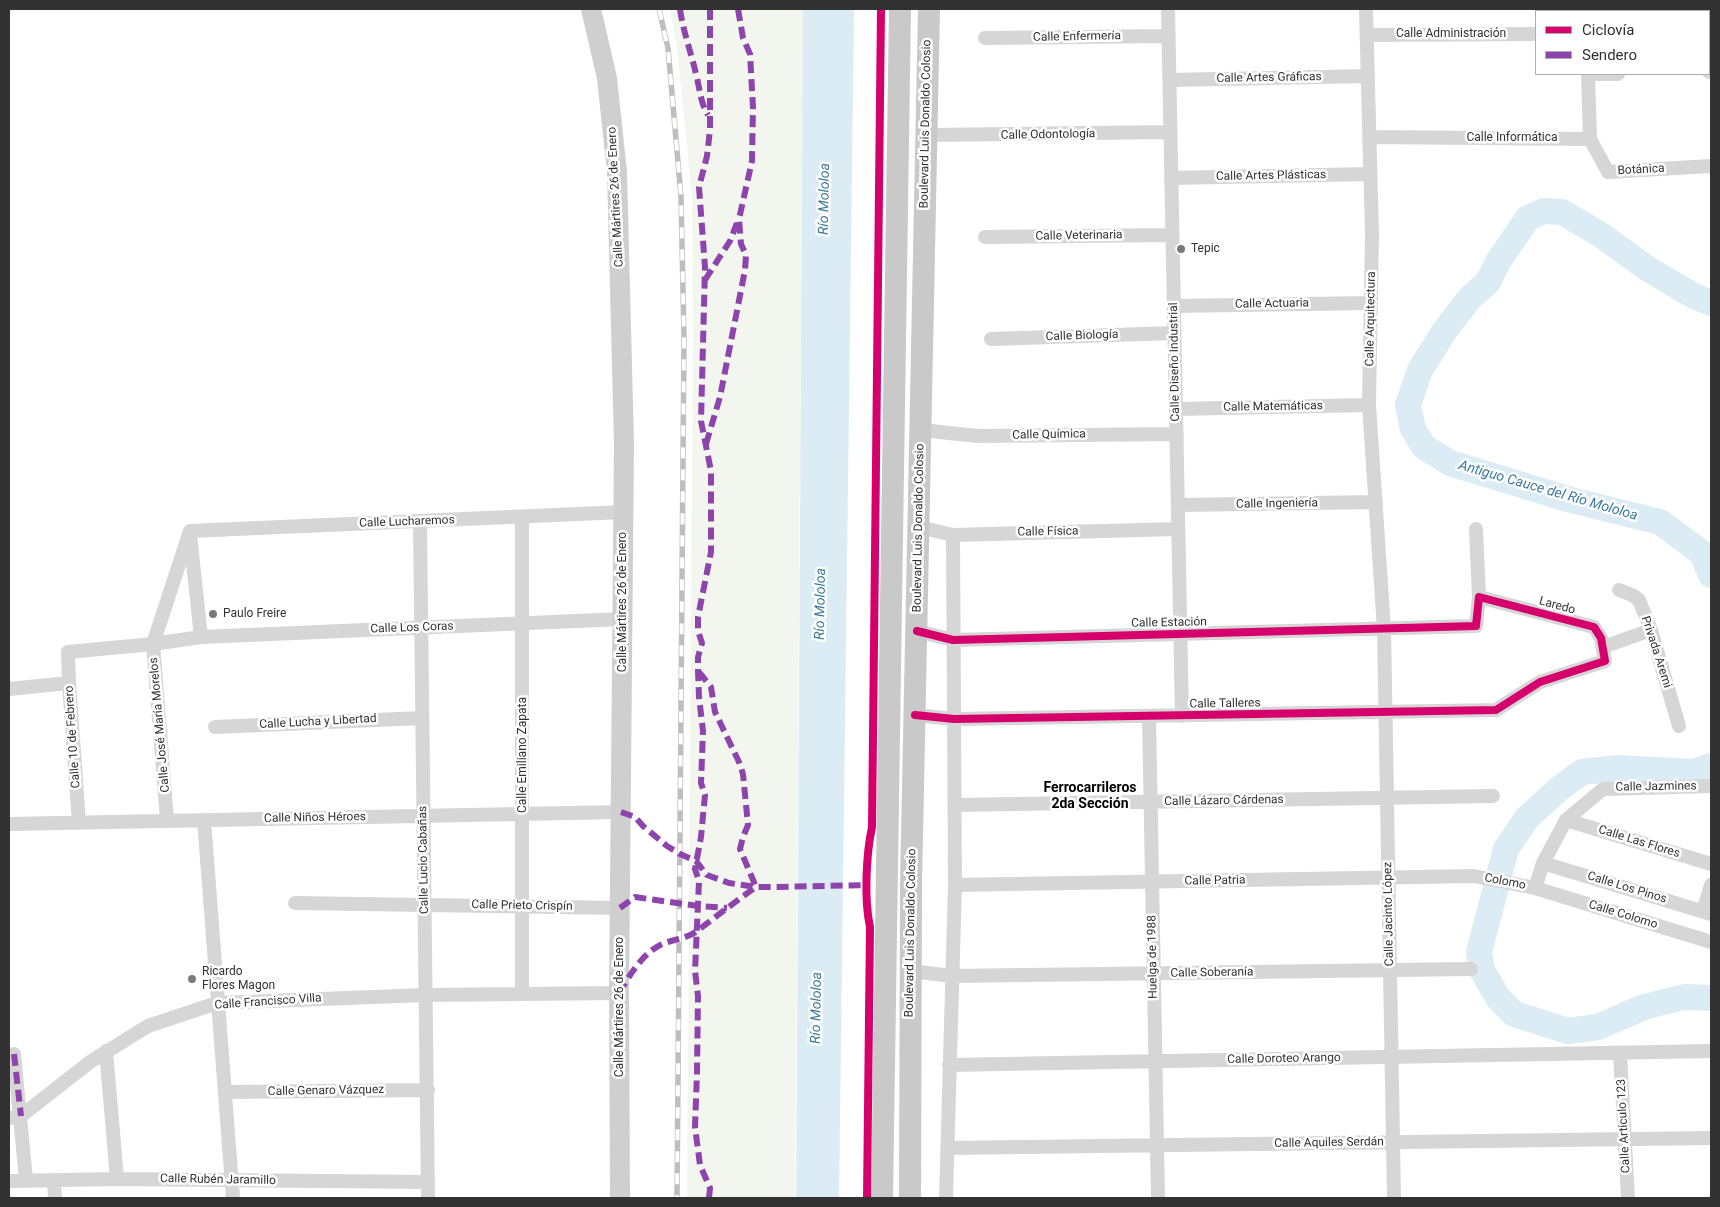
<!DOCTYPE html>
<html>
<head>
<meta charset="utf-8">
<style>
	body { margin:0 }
	#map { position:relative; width:1720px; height:1207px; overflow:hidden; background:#fff; font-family:Roboto,sans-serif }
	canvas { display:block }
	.frame { position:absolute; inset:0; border:10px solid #323232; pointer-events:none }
	.legend { position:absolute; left:1535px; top:10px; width:175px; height:65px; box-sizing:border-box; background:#fff; border:1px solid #adadad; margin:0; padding:6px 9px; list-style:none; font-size:15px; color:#323232 }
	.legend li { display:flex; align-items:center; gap:10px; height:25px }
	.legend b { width:25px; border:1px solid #adadad }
</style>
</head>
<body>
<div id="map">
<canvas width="1720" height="1207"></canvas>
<div class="frame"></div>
<ul class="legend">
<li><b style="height:6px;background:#d6006c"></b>Ciclovía</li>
<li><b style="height:6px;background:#8e44ad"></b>Sendero</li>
</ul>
</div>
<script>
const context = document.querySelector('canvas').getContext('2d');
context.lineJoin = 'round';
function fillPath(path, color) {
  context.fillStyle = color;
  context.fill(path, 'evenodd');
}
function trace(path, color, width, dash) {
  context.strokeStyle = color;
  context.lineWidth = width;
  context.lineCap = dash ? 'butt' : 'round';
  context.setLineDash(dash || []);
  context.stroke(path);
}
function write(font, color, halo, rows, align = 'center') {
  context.font = font + ' Roboto,sans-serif';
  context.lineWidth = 5;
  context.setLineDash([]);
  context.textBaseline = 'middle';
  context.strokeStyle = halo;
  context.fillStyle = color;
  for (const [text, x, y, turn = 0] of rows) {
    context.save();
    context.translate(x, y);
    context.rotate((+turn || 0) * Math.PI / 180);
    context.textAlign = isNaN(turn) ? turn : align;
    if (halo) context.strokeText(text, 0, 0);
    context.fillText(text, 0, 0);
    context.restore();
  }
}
fillPath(new Path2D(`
	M670,9H803L795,1198H687L693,338L692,195L677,48Z`), '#f3f6ee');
fillPath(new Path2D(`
	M803,9H854L839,1198H796Z`), '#dbecf4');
trace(new Path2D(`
	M1711,303L1694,296L1648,269L1601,235L1562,212L1544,211L1528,218L1499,260L1488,282L1470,298L1445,330L1420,370L1408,405L1413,429L1424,447L1450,463L1571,500L1660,522L1702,553L1711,575
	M1711,766L1694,772L1618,768L1582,772L1560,788L1527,818L1506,849L1479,952L1482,970L1498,998L1514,1014L1568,1031L1598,1027L1644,1007L1684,997L1711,998`), '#dbecf4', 26);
trace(new Path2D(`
	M1168,9L1182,716
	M1366,9L1372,235L1369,405L1384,629L1394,1198
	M1586,11V9
	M1367,35L1536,34
	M985,38L1168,36
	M1709,72H1711
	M1588,74H1618
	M1170,80L1368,76
	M926,135L1170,132
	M1369,137L1590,139L1588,74
	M1590,139L1608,172L1711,166
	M1171,178L1370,174
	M985,237L1172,235
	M1174,306L1371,303
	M991,339L1174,333
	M1176,409L1369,405
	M921,430L978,436L1177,434
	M1178,505L1376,502
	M522,518V993
	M420,522L428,1198
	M919,527L953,535L1178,529
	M1476,529L1479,597
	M190,531L623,512
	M190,535L201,637
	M1619,590L1632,595L1639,600L1651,630L1679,726
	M1603,647L1651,630
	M9,689L69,683
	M915,715L954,719L1496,710L1540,682L1605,661L1601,638L1594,627L1479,597L1476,626L953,640L917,631
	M1149,716L1158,1198
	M215,727L422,718
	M956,805L1493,796
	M167,820L153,644L190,531
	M204,820L233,1198
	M1566,820L1711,864
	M79,823L69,683L68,652L153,644L201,637L623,619
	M9,824L621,812
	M1543,863L1711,914
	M955,885L1474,876L1535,888L1711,942
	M1535,888L1543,863L1566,820L1603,789L1711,786
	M295,903L620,908
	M1703,911L1711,885
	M911,971L952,976L1471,969
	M106,1051L117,1179
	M1620,1053L1628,1198
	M14,1054L26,1180
	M949,1065L1711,1051
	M225,1092L428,1090
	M9,1118L21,1116L90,1062L148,1026L217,1003L425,995L619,993
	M947,1148L1711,1138
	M54,1180L55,1198
	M9,1181L117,1179L428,1182
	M946,1198L955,885L953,535`), '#d6d6d6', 14);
trace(new Path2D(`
	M591,9L607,78L617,172L624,444L619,993L620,1198`), '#cfcfcf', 20);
trace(new Path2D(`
	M882,1198L900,9
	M910,1198L911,885L929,9`), '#c9c9c9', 22);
const rail = new Path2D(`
	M659,9L668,48L681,197L684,337L677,1198`);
trace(rail, '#bebebe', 5.5);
trace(rail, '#fff', 4, [11]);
trace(new Path2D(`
	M680,9C683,31 691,52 696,74C700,89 700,102 708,115
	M705,280L730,241L737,223
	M706,444L720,397L745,270L746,255L741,244L739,219L752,161L753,107L750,54L743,38L738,9
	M621,812L635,817L643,826L667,846L680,854L696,861L707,875L729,883L756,887H773L868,885
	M620,908L635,897L698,906L727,908
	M619,993C630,975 644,950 665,943C676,939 688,938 697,931C717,916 736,901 756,887L740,849L743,837L748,825L743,774L739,762L715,712L711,687L699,672
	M14,1054L21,1116
	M709,1198L710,1188L700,1165L695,1127L697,1073L698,996L695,971L699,881L695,869L701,837L705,795L701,783L703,731L699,697L698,671V657L702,643L698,631V617L711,552V471L701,421L705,267L699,187L707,156L710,130V9`), '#8e44ad', 6, [12, 6]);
trace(new Path2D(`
	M915,715L954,719L1496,710L1540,682L1605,661L1601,638L1594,627L1479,597L1476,626L953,640L917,631
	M867,1198L870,927C864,900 866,855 872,827L881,9`), '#d6006c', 8);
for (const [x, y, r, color] of [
	[1181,249,5,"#7a7a7a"],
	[213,614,5,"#7a7a7a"],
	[192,979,5,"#7a7a7a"]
]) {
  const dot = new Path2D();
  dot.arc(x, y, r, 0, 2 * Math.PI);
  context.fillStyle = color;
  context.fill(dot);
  trace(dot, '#fff', 2);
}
write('12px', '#323232', '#fff', [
	["Calle Administración",1451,34],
	["Calle Enfermería",1077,37,-1],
	["Calle Artes Gráficas",1269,78,-1],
	["Boulevard Luis Donaldo Colosio",926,124,-89],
	["Calle Odontología",1048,135,-1],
	["Calle Informática",1512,138],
	["Botánica",1641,170,-3],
	["Calle Artes Plásticas",1271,176,-1],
	["Calle Mártires 26 de Enero",616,197,-93],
	["Calle Veterinaria",1079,236,-1],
	["Calle Actuaria",1272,304,-1],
	["Calle Arquitectura",1371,319,-89],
	["Calle Biología",1082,336,-2],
	["Calle Diseño Industrial",1175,362,-91],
	["Calle Matemáticas",1273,407,-1],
	["Calle Química",1049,435,-1],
	["Calle Ingeniería",1277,504,-1],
	["Calle Lucharemos",407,522,-2],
	["Boulevard Luis Donaldo Colosio",919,528,-89],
	["Calle Física",1048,532,-1],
	["Calle Mártires 26 de Enero",623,602,-90],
	["Laredo",1557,606,15],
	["Calle Estación",1169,623,-1],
	["Calle Los Coras",412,628,-2],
	["Privada Aremi",1656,652,72],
	["Calle Talleres",1225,704,-1],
	["Calle Lucha y Libertad",318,722,-3],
	["Calle José María Morelos",160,725,-95],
	["Calle 10 de Febrero",73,737,-94],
	["Calle Emiliano Zapata",523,755,-90],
	["Calle Jazmines",1656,787,-1],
	["Calle Lázaro Cárdenas",1224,801,-1],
	["Calle Niños Héroes",315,818,-1],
	["Calle Las Flores",1639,842,17],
	["Calle Lucio Cabañas",424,860,-91],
	["Calle Patria",1215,881,-1],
	["Colomo",1505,882,11],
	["Calle Los Pinos",1627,888,17],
	["Calle Prieto Crispín",522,906,1],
	["Calle Jacinto López",1389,914,-91],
	["Calle Colomo",1623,915,17],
	["Boulevard Luis Donaldo Colosio",911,933,-89],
	["Huelga de 1988",1153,957,-91],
	["Calle Soberanía",1212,973,-1],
	["Calle Francisco Villa",268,1002,-4],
	["Calle Mártires 26 de Enero",620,1007,-90],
	["Calle Doroteo Arango",1284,1059,-1],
	["Calle Genaro Vázquez",326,1091,-1],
	["Calle Artículo 123",1624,1126,-93],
	["Calle Aquiles Serdán",1329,1143,-1],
	["Calle Rubén Jaramillo",218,1180,1]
]);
write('12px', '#323232', '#fff', [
	["Tepic",1191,249],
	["Paulo Freire",223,614],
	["Ricardo",202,972],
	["Flores Magon",202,986]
], 'left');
write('italic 14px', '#3a7b9a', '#fff', [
	["Río Mololoa",825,199,-89],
	["Antiguo Cauce del Río Mololoa",1548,491,16],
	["Río Mololoa",821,604,-89],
	["Río Mololoa",817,1008,-89]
]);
write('bold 14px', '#000', '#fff', [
	["Ferrocarrileros",1090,788],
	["2da Sección",1090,804]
]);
</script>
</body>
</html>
